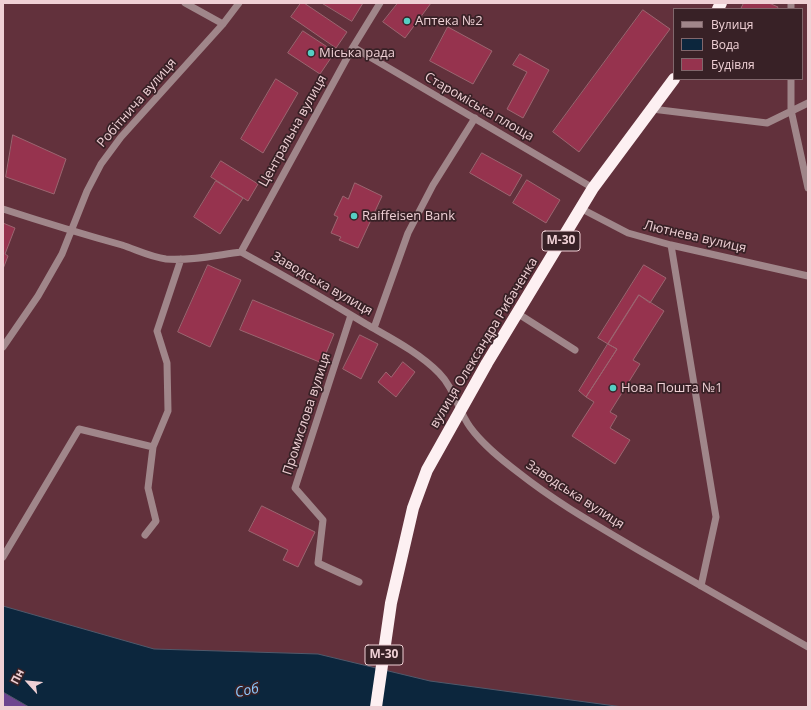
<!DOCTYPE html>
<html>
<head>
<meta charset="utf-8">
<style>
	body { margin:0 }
	#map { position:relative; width:811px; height:710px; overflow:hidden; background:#62313c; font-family:"Open Sans",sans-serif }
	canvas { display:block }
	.frame { position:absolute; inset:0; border:4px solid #efd0d5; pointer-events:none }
	.legend { position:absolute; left:673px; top:8px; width:130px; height:72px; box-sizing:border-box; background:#382126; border:1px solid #81676c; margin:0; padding:5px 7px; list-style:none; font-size:12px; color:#efd0d5 }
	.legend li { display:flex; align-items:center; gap:8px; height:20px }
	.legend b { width:20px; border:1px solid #81676c }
	.north { position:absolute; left:8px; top:662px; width:40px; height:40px; -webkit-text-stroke:3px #382126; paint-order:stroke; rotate:297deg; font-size:11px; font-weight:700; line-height:16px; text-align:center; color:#efd0d5 }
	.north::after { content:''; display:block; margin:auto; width:14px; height:18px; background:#efd0d5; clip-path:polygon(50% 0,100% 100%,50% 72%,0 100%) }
</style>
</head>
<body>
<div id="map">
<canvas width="811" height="710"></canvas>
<div class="frame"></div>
<ul class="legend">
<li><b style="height:5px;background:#a0868a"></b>Вулиця</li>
<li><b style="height:11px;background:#0c263d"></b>Вода</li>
<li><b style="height:11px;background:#96334e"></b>Будівля</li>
</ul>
<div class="north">Пн</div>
</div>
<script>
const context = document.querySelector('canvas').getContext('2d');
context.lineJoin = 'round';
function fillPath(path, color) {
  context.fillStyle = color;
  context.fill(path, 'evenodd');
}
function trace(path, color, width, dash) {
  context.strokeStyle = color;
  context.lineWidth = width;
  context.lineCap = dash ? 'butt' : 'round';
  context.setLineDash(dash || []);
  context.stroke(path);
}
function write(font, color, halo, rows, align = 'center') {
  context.font = font + ' "Open Sans",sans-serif';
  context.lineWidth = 3.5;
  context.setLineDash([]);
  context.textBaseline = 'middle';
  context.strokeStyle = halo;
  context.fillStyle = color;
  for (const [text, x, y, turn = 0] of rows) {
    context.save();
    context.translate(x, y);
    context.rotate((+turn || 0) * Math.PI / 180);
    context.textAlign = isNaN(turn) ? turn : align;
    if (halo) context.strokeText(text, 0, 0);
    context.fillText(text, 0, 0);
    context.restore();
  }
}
fillPath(new Path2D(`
	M3,692L29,707H3Z`), '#6d458f');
const water = new Path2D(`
	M3,606L154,649L318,654L430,681L623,707H29L3,692Z`);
fillPath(water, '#0c263d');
trace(water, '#50596b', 1);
const building = new Path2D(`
	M301,3H304L347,32L336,48L291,17Z
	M322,3H363L352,21Z
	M398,3H431L405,38L383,22Z
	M744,3H769L778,7L777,9H741Z
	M643,10L670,29L579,152L553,132Z
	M448,27L492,51L473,84L430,61Z
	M303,31L335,52L320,74L288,53Z
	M520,54L549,70L523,118L507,109L527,72L513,65Z
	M276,79L298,93L263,153L241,139Z
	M13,135L66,159L54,194L6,177Z
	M482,153L522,175L510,196L470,173Z
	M221,161L258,184L248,201L211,177Z
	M527,180L560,200L546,223L513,203Z
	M216,181L243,198L220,234L194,217Z
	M355,183L382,196L358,248L339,240L341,237L331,233L338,217L334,215L343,196L348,199Z
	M3,223L15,228L5,254L8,256L3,269Z
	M208,265L241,280L210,347L178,332Z
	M644,265L666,278L650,303L639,295L608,344L598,338Z
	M639,295L664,311L633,360L640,364L610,412L617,416L610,428L630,440L615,464L572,436L594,402L586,397L617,349L608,344Z
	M253,300L334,334L322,363L240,330Z
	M360,335L378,344L361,379L343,369Z
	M608,344L617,349L586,397L579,391Z
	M403,362L415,372L396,397L378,382L386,372L391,377Z
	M262,506L315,532L298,567L283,560L288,550L249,531Z`);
fillPath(building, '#96334e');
trace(building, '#9b6570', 1);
trace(new Path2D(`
	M185,3L223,24
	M791,3V9
	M353,47L593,188
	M791,79V110L808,188
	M652,109L767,123L808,103
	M580,208L628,233L671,245L808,276
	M3,209C43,222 82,234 122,245C137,250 151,257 166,259C191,261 217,255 241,252
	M671,245L716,517L701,586
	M241,252C283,275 325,299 366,324C392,339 418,352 439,373C454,388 458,410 470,427C483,445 502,460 519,473C557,503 598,526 640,551C696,583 752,615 808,647
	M241,252L353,47L380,3
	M517,313L575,350
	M351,315L295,488L323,520L318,563L359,582
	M374,328L408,233L433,185L475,118
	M3,347L38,296L62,254L87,191L101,164L121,137L223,24L239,3
	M145,535L156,521L148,488L153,447L168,411L167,363L157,331L181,259
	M3,557L79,429L153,447`), '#a0868a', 7);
trace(new Path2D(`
	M718,9L721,3
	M376,707L391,603L413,508L427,470L487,363L593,188L674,79`), '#fdf0f2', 12);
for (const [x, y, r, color] of [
	[407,21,4,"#56cec3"],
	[311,53,4,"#56cec3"],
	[354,216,4,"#56cec3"],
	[613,388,4,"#56cec3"]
]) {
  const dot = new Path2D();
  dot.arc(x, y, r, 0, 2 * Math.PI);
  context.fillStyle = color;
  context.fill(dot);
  trace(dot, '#382126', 1.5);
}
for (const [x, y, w] of [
	[561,241,38],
	[384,655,38]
]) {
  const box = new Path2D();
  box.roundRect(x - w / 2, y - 10, w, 20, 3);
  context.fillStyle = '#382126';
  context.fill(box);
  trace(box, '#efd0d5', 1);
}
write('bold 12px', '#efd0d5', null, [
	["М-30",561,241],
	["М-30",384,655]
]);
write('13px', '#efd0d5', '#382126', [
	["Аптека №2",415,21],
	["Міська рада",319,53],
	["Raiffeisen Bank",362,216],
	["Нова Пошта №1",621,388]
], 'left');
write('13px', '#efd0d5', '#382126', [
	["Робітнича вулиця",137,103,-49],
	["Староміська площа",479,107,30],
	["Центральна вулиця",293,131,-61],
	["Лютнева вулиця",695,237,13],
	["Заводська вулиця",322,284,30],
	["вулиця Олександра Рибаченка",484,343,-59],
	["Промислова вулиця",307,414,-72],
	["Заводська вулиця",575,495,33]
]);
write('italic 14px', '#8ec9ff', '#382126', [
	["Соб",247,691,-11]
]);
</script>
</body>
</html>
